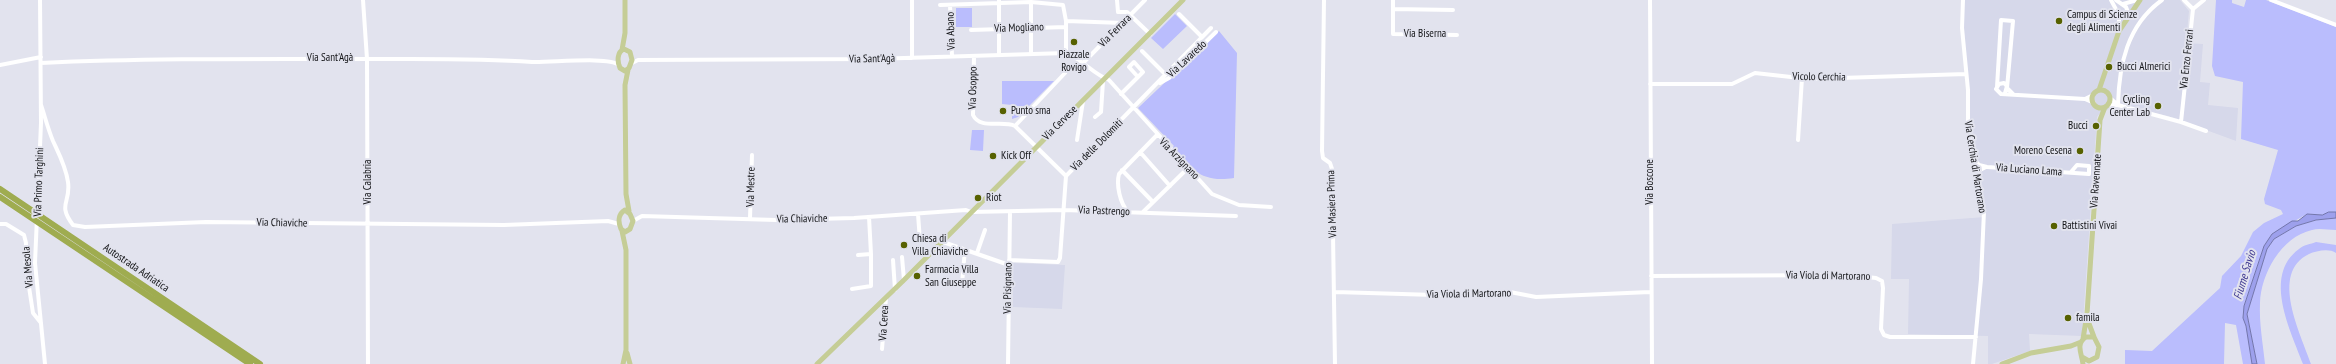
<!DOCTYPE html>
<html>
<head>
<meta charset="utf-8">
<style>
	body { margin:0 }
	canvas { display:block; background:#e2e3ee }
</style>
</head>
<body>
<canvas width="2336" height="364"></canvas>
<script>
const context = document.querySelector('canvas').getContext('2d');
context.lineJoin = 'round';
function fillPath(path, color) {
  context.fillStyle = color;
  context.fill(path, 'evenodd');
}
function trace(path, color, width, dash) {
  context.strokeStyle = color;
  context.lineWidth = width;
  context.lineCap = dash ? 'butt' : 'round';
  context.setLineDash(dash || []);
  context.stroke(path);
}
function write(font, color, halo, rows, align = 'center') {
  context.font = font + ' "PT Sans Narrow",sans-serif';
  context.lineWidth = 4;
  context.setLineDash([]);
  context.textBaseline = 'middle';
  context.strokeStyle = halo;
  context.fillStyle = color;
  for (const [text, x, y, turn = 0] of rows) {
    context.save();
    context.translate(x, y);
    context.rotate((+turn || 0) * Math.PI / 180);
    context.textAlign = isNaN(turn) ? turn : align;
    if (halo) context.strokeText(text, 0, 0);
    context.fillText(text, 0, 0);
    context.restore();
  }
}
fillPath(new Path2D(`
	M1963,0H2180L2189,11L2186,43L2203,44L2200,82L2210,83L2208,105L2238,108L2236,141L2168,116L2124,106L2114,107L2100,113L2097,117L2082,336L2029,334L2030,351L1992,364H1988V336L1908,334L1909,279H1891L1892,224L1985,217L1977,186L1968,124Z
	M1013,263L1065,265L1062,309L1013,307Z`), '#d6d8ea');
fillPath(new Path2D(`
	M2216,0H2232V3L2244,7L2246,0H2266L2336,27V212L2322,215L2307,214L2272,234L2264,246L2244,306L2243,318L2246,325L2252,364H2243L2236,325L2225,323L2224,364H2125V350L2152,351L2220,288L2222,276L2241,256L2253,232L2264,223L2283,214L2281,210L2265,204L2264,199L2278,150L2241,139L2243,82L2215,76L2212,66Z
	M956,8H972V27H956Z
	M1175,14L1187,26L1163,49L1151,38Z
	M1219,31L1237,53L1234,178C1202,183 1192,170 1172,148L1174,146L1138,108Z
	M1002,81H1054L1018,117L1012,119V105L1002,104Z
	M972,130H984L983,151L970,150Z
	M2336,218V230C2328,230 2319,228 2312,230C2281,237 2261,274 2260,303C2259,323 2263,344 2265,364H2257L2247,314L2267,249L2274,239L2296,226L2317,220Z
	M2316,242L2336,245V253C2329,248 2316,251 2309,254C2269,273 2301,334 2311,364H2303C2291,331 2262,276 2299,249C2303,245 2311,244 2316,242Z`), '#babdfd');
const water = new Path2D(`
	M2329,212H2336V218L2316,220L2296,226L2274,239L2267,249L2247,314L2257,364H2252L2246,326L2243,318L2244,306L2264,246L2272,234L2292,221H2298L2307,214L2322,215Z`);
fillPath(water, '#9da0ec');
trace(water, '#7376ac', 1);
trace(new Path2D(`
	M40,0L41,123L35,263L45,364
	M363,0L367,59L368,364
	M999,0V55
	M1117,0L1118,12H1127L1150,34
	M1324,0L1322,151L1323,158L1330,163L1332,169L1335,364
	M1393,0V34L1457,35
	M1650,0L1652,364
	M1963,0L1962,28L1968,90V124L1977,190L1984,211L1981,279L1973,364
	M2111,0L2119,15V29
	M2116,0L2126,7L2129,15
	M2271,0L2336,25
	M1031,2V54
	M2123,4L2137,0
	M940,5L1031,2L1063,5L1066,21V53
	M950,5L952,56
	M1393,9L1453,10
	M2193,9L2204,0
	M1179,14L1202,37
	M1066,21L1123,23
	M971,30L1066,27
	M1142,51L1165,74
	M974,56L973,115C980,130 1002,120 1015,126L1066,176
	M912,58V0
	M1084,62L1145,0
	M1134,62L1143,72L1138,77L1129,67Z
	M41,63C150,58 260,59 370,59C424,59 478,58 532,62C549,63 609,56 619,65
	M632,63L638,60L872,59L1066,53C1082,59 1093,74 1109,80L1212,194L1239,205L1271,207
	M0,65L41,57
	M1160,83L1169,78L1216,32
	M1650,84H1732L1755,73L1809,79L1966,74
	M1997,87L2001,20L2013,21L2007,88L2013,94
	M2005,93L2007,86L2004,83L1999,84L1996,89L2001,94L2085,99L2094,103
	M1121,94L1138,77
	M2110,98L2118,105
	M2085,99L2093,95
	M41,105C45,117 48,129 53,141C59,154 66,167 68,182C71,203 57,204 73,225L85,227L206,222L504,225L608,221L619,224
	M2108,105H2118L2181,122L2206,131
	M2118,105C2119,65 2127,25 2162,0
	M1095,117L1101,112L1103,81
	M2181,122L2193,9L2184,0
	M1015,126L1065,73
	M1077,140L1083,101
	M1798,140L1802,78
	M1140,152L1170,186
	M1974,159L1979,165L1987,167L2089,174V166L2077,165L2071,172
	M1122,170L1153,202
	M1976,178L1980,170L1986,167
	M1128,212C1120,203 1116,185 1119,174L1157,135
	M1143,212L1187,169
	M918,214L920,241
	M750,218L752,155
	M633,221L642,216L776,220L854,218L966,210L971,212L1064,210L1236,216
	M0,224H6L24,235L26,243L25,261L33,313L41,323
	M943,242L1009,265
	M977,253L985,230
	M858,255L871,254L869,217
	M902,257L904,280
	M893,260L895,290
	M1009,260L1058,262L1060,258L1066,176L1211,28
	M1651,276L1847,275L1876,278L1882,281L1883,288L1881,329L1884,335L1890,337H1976
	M962,284L965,249
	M852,289L871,286V254
	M1335,292L1435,295L1510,292L1536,297L1650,292
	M882,349L886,298
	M1008,364L1010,212`), '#fff', 4);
trace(new Path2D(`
	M624,49L630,52L632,60L629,68L625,71L620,68C617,61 617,52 624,49Z
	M622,50L625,33V0
	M628,70L625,85L626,194L629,211
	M2099,90L2119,31L2140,0
	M2092 99a9 9 0 1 1 18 0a9 9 0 1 1-18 0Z
	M625,210L630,214L633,221L630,229L625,232L621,229C618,222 618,214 625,210Z
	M622,231L626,250V350L623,364
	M2088,321L2094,337
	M2083,339L2087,314L2100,120L2105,107
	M627,353L630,364
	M2082,357L2089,361L2097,357L2099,347L2094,337H2086C2075,344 2082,354 2083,364
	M817,364L904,280L1183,0
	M2002,364L2031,353L2071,346L2081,342`), '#c5cd96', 5);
trace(new Path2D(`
	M0,189L260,364
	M0,197L250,364`), '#9fac50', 6);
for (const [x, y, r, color] of [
	[2059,21,4,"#576100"],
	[1074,42,4,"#576100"],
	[2109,67,4,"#576100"],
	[2158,106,4,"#576100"],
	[1003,111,4,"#576100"],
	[2096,126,4,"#576100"],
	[2080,151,4,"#576100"],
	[993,156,4,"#576100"],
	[978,198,4,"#576100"],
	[2054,226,4,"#576100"],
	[904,245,4,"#576100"],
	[917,276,4,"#576100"],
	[2068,318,4,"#576100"]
]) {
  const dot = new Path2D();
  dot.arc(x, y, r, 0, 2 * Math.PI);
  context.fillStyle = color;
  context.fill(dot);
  trace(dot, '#e2e3ee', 1.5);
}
write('11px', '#121316', '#e2e3ee', [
	["Campus di Scienze",2067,15],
	["degli Alimenti",2067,28],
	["Piazzale",1074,55,"center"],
	["Rovigo",1074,68,"center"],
	["Bucci Almerici",2117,67],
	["Cycling",2150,100,"right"],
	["Center Lab",2150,113,"right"],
	["Punto sma",1011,111],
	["Bucci",2088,126,"right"],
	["Moreno Cesena",2072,151,"right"],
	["Kick Off",1001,156],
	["Riot",986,198],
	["Battistini Vivai",2062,226],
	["Chiesa di",912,239],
	["Villa Chiaviche",912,252],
	["Farmacia Villa",925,270],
	["San Giuseppe",925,283],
	["famila",2076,318]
], 'left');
write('11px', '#121316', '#e2e3ee', [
	["Via Mogliano",1019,28,-2],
	["Via Abano",951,31,-92],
	["Via Ferrara",1115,31,-45],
	["Via Biserna",1425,34],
	["Via Sant'Agà",330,58],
	["Via Sant'Agà",872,59,-1],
	["Via Lavaredo",1187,59,-43],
	["Via Enzo Ferrari",2187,59,-84],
	["Vicolo Cerchia",1819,77,1],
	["Via Osoppo",973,88,-89],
	["Via Cervese",1060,123,-45],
	["Via delle Dolomiti",1097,145,-45],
	["Via Arzignano",1179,159,46],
	["Via Cerchia di Martorano",1975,167,81],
	["Via Luciano Lama",2029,170,4],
	["Via Ravennate",2096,181,-86],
	["Via Primo Targhini",39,182,-88],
	["Via Calabria",368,182,-90],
	["Via Boscone",1650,182,-90],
	["Via Mestre",751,187,-89],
	["Via Masiera Prima",1332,204,-92],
	["Via Pastrengo",1104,211,2],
	["Via Chiaviche",802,219,-1],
	["Via Chiaviche",282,223,1],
	["Via Mesola",28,267,-95],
	["Autostrada Adriatica",136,268,34],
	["Via Viola di Martorano",1828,276,1],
	["Via Pisignano",1008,288,-89],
	["Via Viola di Martorano",1469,294,-1],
	["Via Cerea",884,323,-86]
]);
write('italic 12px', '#413a92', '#e2e3ee', [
	["Fiume Savio",2245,275,-73]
]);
</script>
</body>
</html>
